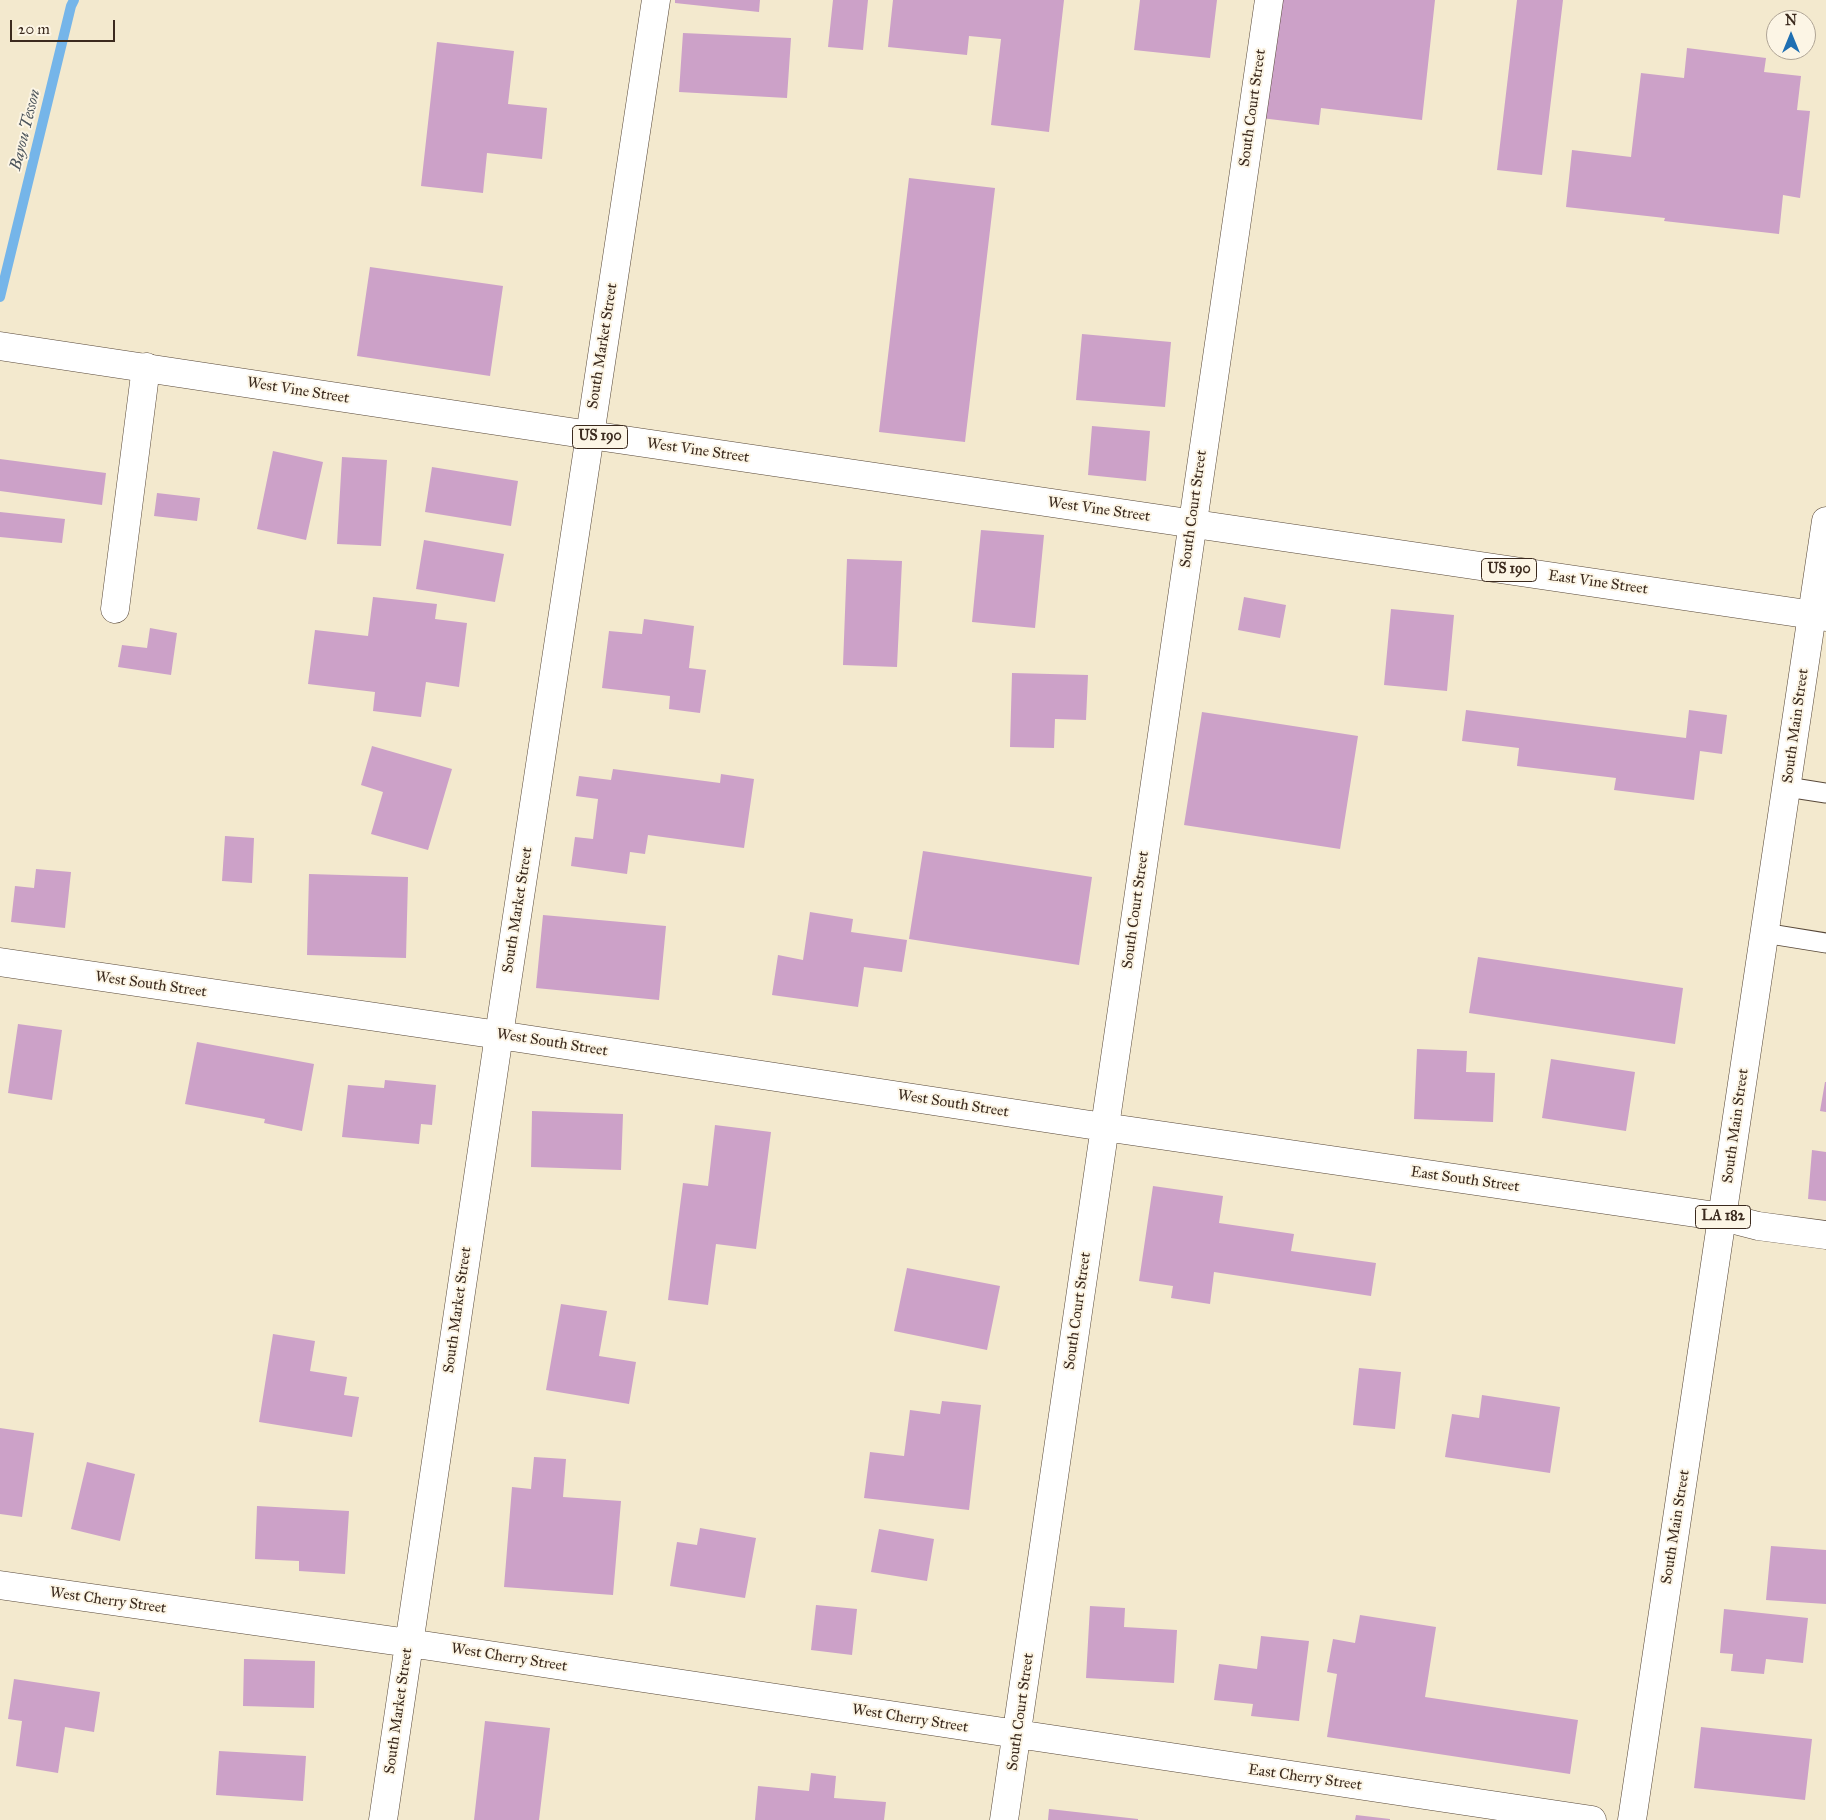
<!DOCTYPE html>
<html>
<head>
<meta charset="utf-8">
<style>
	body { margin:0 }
	#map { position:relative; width:1826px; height:1820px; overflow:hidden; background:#f3e9ce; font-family:"IM FELL Great Primer",serif }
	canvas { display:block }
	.north { position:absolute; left:1766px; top:10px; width:50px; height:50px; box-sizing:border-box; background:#fcf5e5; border:1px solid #afa495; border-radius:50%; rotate:0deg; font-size:14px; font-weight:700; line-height:20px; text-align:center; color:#3b2a1e }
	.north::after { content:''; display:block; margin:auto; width:18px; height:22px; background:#1f6fb2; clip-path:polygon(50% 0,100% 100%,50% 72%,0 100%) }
	.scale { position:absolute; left:10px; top:20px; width:105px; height:22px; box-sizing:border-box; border:2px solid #3b2a1e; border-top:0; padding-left:6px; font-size:15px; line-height:18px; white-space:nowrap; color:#3b2a1e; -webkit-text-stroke:4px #fcf5e5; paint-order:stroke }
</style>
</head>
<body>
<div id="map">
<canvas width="1826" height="1820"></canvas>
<div class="north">N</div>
<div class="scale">20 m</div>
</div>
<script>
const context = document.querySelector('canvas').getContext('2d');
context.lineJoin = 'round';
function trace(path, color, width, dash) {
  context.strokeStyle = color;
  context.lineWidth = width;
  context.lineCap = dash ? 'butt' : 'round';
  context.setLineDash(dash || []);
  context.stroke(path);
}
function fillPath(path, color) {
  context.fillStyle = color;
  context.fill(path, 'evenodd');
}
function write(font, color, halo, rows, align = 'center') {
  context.font = font + ' "IM FELL Great Primer",serif';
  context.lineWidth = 4;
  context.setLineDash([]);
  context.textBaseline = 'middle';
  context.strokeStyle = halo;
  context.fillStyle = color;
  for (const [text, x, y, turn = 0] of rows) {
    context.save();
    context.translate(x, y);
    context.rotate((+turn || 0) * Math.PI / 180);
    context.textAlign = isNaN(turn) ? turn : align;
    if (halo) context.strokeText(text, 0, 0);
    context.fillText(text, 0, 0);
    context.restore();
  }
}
trace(new Path2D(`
	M0,297L71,6L74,0`), '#75b5e9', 10);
fillPath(new Path2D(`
	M675,0H760L759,12L675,3Z
	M833,0H868L863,50L828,47Z
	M893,0H1064L1049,132L991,125L1001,39L969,36L967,55L888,47Z
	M1140,0H1217L1210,58L1134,50Z
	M1274,0H1435L1422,120L1321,108L1319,125L1261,118Z
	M1517,0H1563L1542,175L1497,170Z
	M683,33L791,38L787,98L679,92Z
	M437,42L514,51L508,104L547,108L542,159L487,153L483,193L421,186Z
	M1687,48L1766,58L1764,72L1801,76L1797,110L1810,111L1800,198L1783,195L1779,234L1664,221L1665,218L1566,207L1572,150L1631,157L1641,73L1684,78Z
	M909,178L995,188L965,442L879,432Z
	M370,267L503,286L490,376L357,356Z
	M1082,334L1171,342L1165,407L1076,400Z
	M1092,426L1150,431L1146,481L1088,475Z
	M273,451L323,462L306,540L257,529Z
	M342,457L387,460L381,546L337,544Z
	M0,459L106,473L102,505L0,491Z
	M432,467L518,481L511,526L425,512Z
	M157,493L200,498L197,521L154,516Z
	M0,512L65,519L62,543L0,537Z
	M981,530L1044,535L1035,628L972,622Z
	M424,540L504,554L495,602L416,589Z
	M847,559L902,561L897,667L843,665Z
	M373,597L437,604L435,619L467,623L459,687L426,682L421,717L373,711L375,692L308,684L315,630L368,636Z
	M1244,597L1286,605L1280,638L1238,630Z
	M1391,609L1454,615L1447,691L1384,685Z
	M644,619L694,626L689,668L706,670L700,713L669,709L670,696L602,688L609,631L642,634Z
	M150,628L177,633L171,675L118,667L122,645L147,648Z
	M1012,673L1088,675L1086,720L1055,719L1054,748L1010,747Z
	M1466,710L1686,738L1689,710L1727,715L1722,754L1700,751L1694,800L1614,790L1616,778L1517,766L1519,748L1462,741Z
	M1202,712L1358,736L1340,849L1184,825Z
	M372,746L452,769L428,850L371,834L383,792L361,785Z
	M613,769L720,783L721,774L754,779L744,848L648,835L645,854L630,852L627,874L571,866L575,837L593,839L598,799L576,796L579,776L611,780Z
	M225,836L254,838L252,883L222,881Z
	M923,851L1092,877L1079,965L909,939Z
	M36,869L71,872L65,928L11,922L15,886L34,888Z
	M309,874L408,877L406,958L307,955Z
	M810,912L853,919L851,932L907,940L902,972L864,967L858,1007L772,995L778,955L803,960Z
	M543,915L666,926L659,1000L536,988Z
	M1478,957L1683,988L1675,1044L1469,1013Z
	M18,1024L62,1030L52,1100L8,1093Z
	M197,1042L314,1064L302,1131L264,1123L265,1119L185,1104Z
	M1417,1049L1467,1051L1466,1072L1495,1073L1493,1122L1414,1119Z
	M1551,1059L1635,1072L1626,1131L1542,1118Z
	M385,1080L436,1085L432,1125L421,1124L419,1144L342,1137L348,1085L384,1088Z
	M1825,1082H1826V1112L1820,1111Z
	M532,1111L623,1114L621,1170L531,1167Z
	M715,1125L771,1132L756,1249L716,1244L708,1305L668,1300L683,1183L708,1186Z
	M1812,1150L1826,1152V1201L1808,1199Z
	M1153,1186L1223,1196L1219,1223L1294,1234L1291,1251L1376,1263L1371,1296L1214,1272L1210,1304L1171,1298L1173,1286L1139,1281Z
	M907,1268L1000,1286L987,1350L894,1331Z
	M561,1304L607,1311L599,1356L636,1362L629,1404L546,1390Z
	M273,1334L315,1341L310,1371L347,1377L344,1395L359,1397L352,1437L259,1422Z
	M1359,1368L1401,1372L1395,1429L1353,1425Z
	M1482,1395L1560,1407L1550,1473L1445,1457L1452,1414L1479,1418Z
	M942,1401L981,1405L969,1510L864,1498L870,1452L904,1456L910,1410L940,1414Z
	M0,1428L34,1433L22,1517L0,1514Z
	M534,1457L566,1459L563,1497L621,1501L613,1595L504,1587L512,1487L531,1489Z
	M87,1462L135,1474L120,1541L71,1529Z
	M257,1506L349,1511L345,1574L299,1571V1561L255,1559Z
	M700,1528L756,1538L745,1598L670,1586L677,1542L697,1545Z
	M879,1529L934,1539L927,1581L871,1572Z
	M1771,1546L1826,1550V1604L1766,1600Z
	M816,1605L857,1609L852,1655L811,1650Z
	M1090,1606L1125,1608L1124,1627L1177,1630L1174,1683L1086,1678Z
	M1724,1609L1808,1618L1803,1663L1766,1659L1764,1674L1731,1671L1733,1654L1720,1653Z
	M1360,1615L1436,1627L1425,1697L1578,1720L1570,1774L1327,1737L1337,1674L1327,1672L1333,1639L1355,1643Z
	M1261,1636L1309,1641L1299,1721L1251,1716L1253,1704L1214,1700L1219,1664L1257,1669Z
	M244,1659L315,1661L314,1708L243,1706Z
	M14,1679L100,1692L94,1732L65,1727L58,1773L16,1766L22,1721L8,1719Z
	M485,1721L550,1728L539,1820H474Z
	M1701,1727L1812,1739L1805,1800L1694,1788Z
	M219,1751L306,1756L303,1801L216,1795Z
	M811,1773L836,1776L834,1798L886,1802L884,1820H755L758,1786L809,1791Z
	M1049,1809L1138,1819V1820H1048Z
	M1356,1815L1390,1819V1820H1355Z`), '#cca1c8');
const service = new Path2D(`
	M1787,787L1826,793
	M1764,933L1826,943`);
const minor = new Path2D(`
	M115,609L146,367
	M0,962L499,1035L1104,1127L1723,1217L1758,1226L1826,1235
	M0,1585L409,1643L1592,1820
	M383,1820L499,1035L656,0
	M1004,1820L1269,0`);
const primary = new Path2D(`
	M1632,1820L1826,521`);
const trunk = new Path2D(`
	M0,346L590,435L1826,617`);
trace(service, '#574738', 21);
trace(minor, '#574738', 29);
trace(primary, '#574738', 29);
trace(trunk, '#574738', 29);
trace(service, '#fff', 19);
trace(minor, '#fff', 28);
trace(primary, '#fff', 28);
trace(trunk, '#fff', 28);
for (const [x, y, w] of [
	[600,437,55],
	[1509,570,55],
	[1723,1217,55]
]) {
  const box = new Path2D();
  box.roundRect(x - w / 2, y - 11.5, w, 23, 4);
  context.fillStyle = '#fcf5e5';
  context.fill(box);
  trace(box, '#3b2a1e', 1);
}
write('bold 14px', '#3b2a1e', null, [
	["US 190",600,437],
	["US 190",1509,570],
	["LA 182",1723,1217]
]);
write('15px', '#3b2a1e', '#fcf5e5', [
	["South Court Street",1253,108,-82],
	["South Market Street",603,346,-81],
	["West Vine Street",298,391,9],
	["West Vine Street",698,451,8],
	["South Court Street",1194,509,-82],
	["West Vine Street",1099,510,8],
	["East Vine Street",1598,583,8],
	["South Main Street",1796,726,-82],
	["South Market Street",518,910,-81],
	["South Court Street",1136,910,-82],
	["West South Street",151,985,8],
	["West South Street",552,1043,9],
	["West South Street",953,1104,9],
	["South Main Street",1736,1126,-82],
	["East South Street",1465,1180,8],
	["South Market Street",458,1310,-82],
	["South Court Street",1078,1311,-82],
	["South Main Street",1676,1527,-81],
	["West Cherry Street",108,1601,8],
	["West Cherry Street",509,1658,9],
	["South Market Street",399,1711,-82],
	["South Court Street",1021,1712,-82],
	["West Cherry Street",910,1719,9],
	["East Cherry Street",1305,1778,8]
]);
write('italic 16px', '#4c545b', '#fcf5e5', [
	["Bayou Tesson",26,130,-76]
]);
</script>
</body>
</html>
